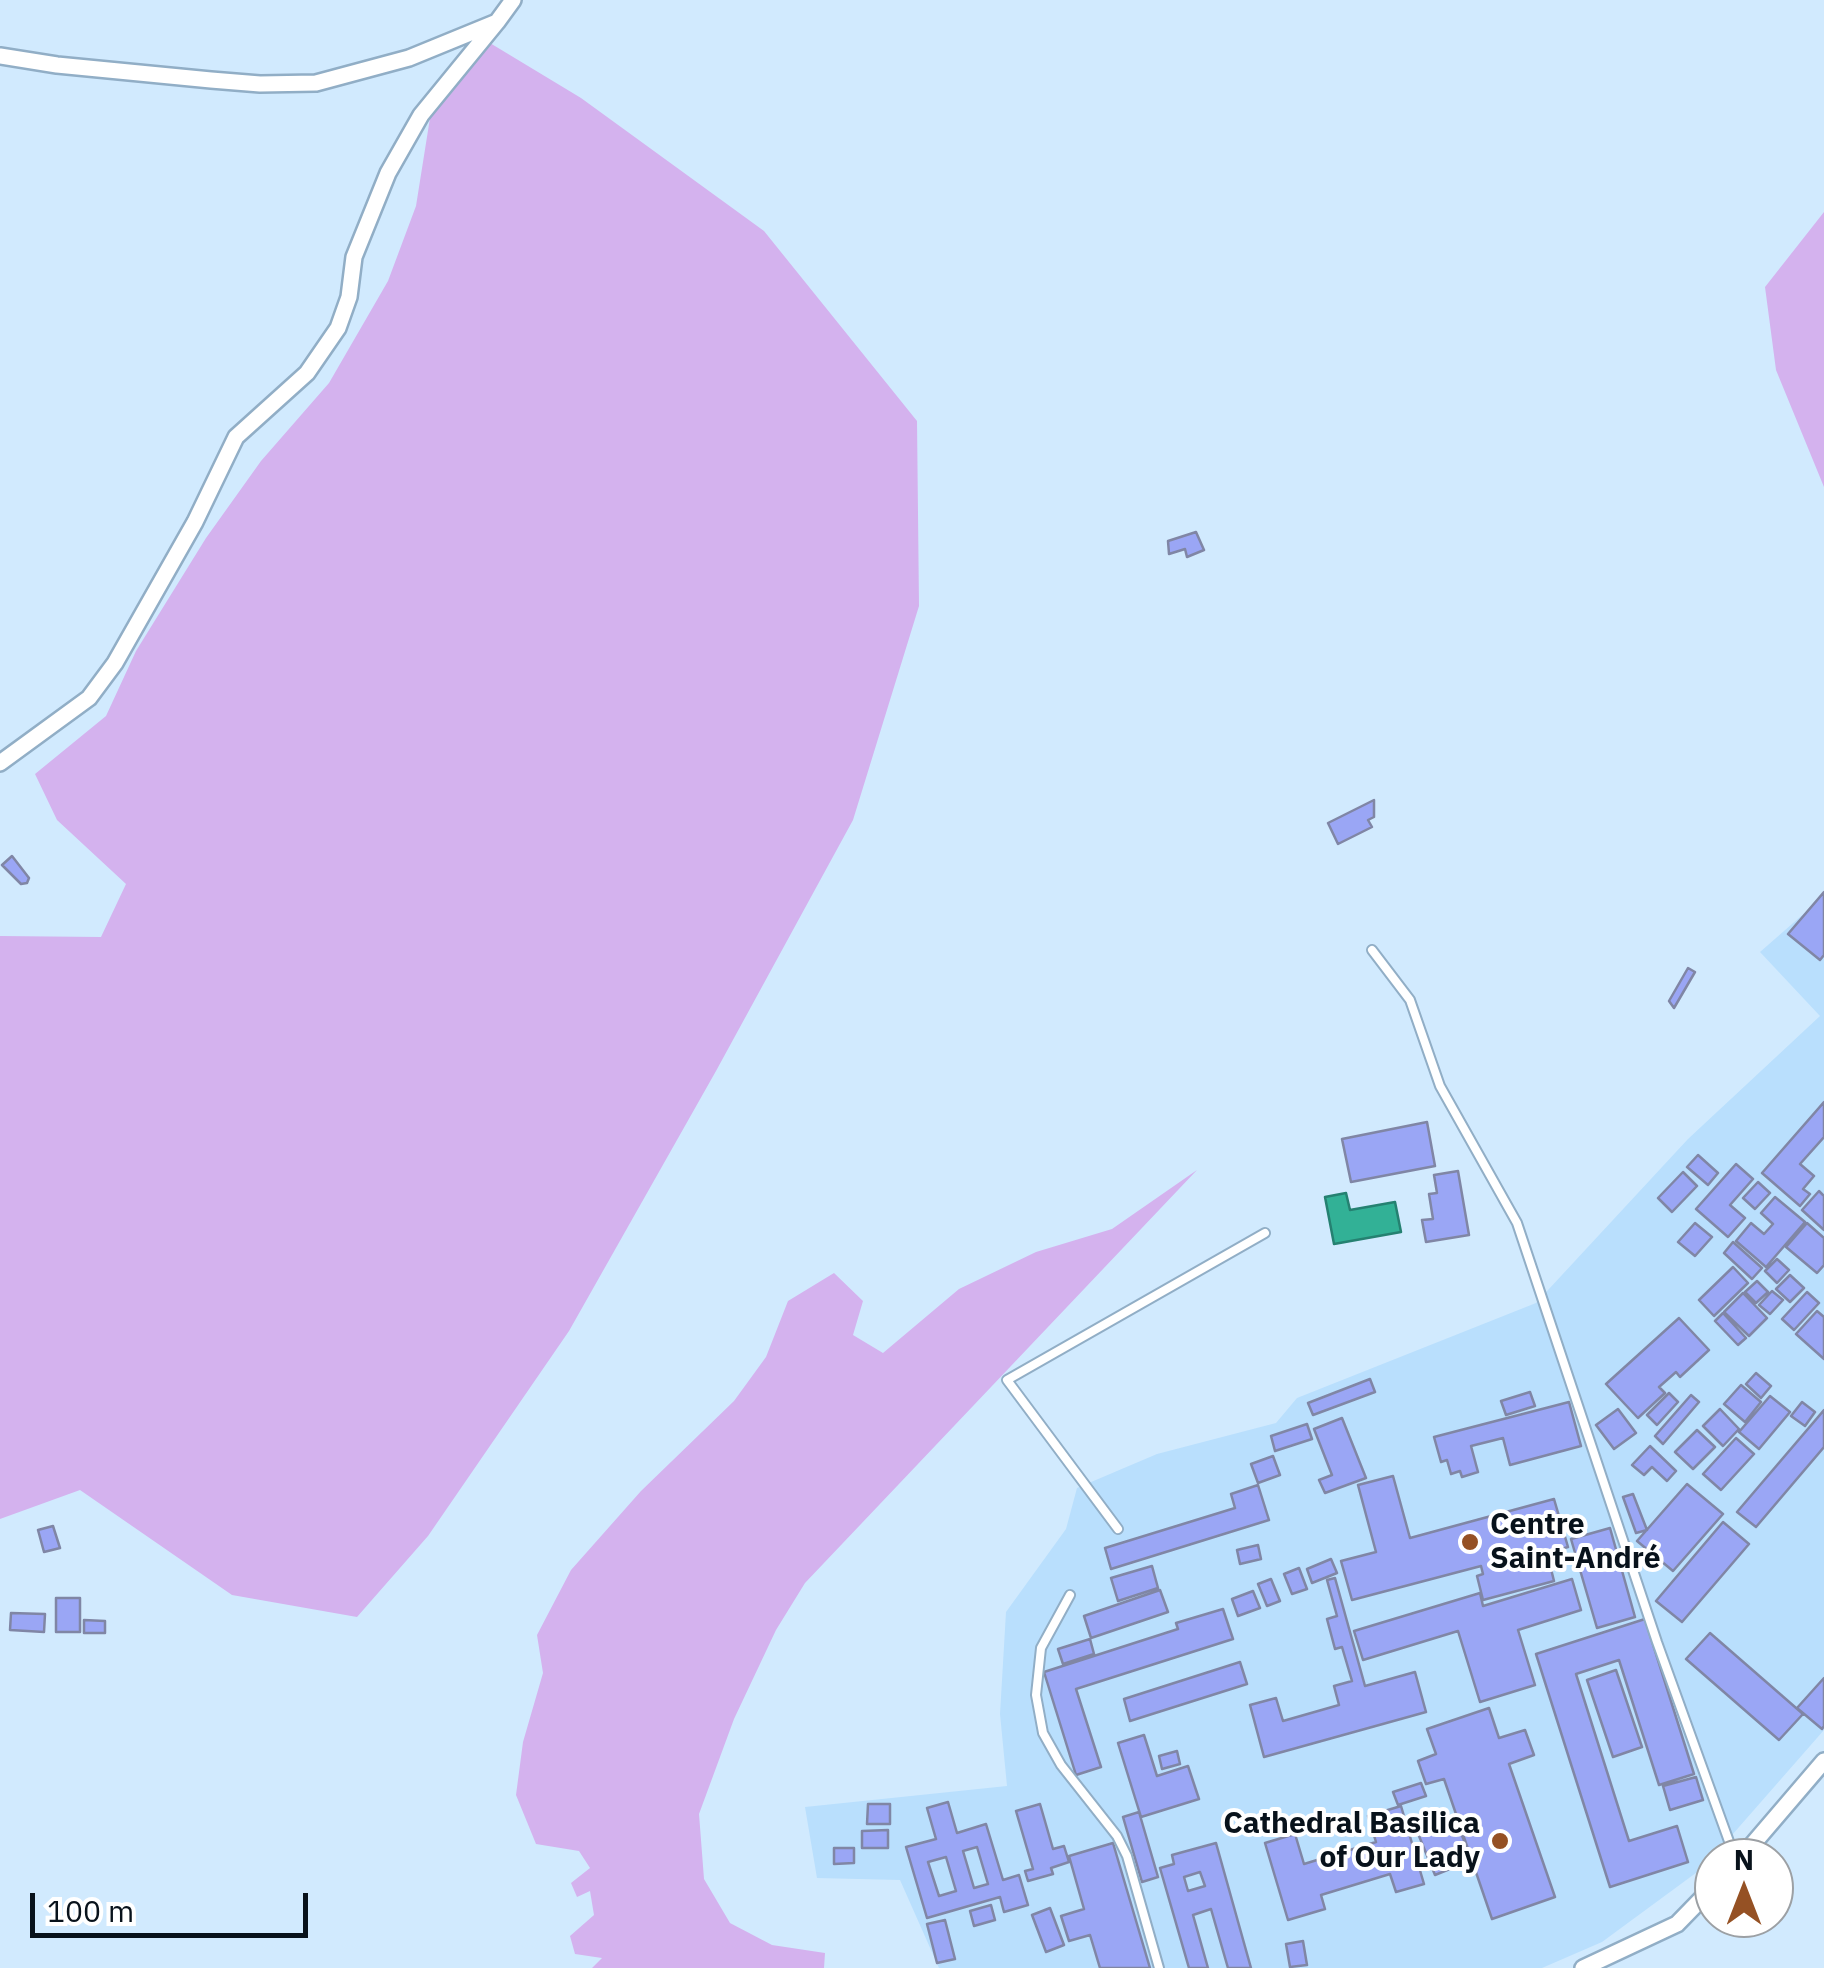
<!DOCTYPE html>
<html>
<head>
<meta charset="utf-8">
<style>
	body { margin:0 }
	#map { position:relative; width:1824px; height:1968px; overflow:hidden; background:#d1eafe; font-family:"IBM Plex Sans",sans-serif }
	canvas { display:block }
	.north { position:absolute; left:1694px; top:1838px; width:100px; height:100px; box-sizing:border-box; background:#fff; border:2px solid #9ca0a4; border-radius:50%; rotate:0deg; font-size:28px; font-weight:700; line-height:40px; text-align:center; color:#08121b }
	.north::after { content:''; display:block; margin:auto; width:35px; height:45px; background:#955124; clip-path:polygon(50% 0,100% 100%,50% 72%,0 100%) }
	.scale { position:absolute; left:30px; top:1893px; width:278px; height:45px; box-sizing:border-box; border:5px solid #08121b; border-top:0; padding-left:12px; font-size:30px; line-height:35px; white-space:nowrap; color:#08121b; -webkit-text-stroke:8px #fff; paint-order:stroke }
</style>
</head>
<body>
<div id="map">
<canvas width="1824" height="1968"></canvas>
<div class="north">N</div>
<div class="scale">100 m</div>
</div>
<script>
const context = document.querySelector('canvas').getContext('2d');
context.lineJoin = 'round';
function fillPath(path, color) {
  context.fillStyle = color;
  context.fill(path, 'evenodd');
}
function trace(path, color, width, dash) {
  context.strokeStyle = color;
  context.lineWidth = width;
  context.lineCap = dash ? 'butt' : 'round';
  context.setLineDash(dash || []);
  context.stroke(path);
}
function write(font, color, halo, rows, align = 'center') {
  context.font = font + ' "IBM Plex Sans",sans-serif';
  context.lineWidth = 8;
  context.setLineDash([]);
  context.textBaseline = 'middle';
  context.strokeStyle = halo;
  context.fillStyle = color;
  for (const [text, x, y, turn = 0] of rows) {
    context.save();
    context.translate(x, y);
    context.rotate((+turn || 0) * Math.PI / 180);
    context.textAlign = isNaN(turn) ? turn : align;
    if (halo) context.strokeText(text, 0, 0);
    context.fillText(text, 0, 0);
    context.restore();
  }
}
fillPath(new Path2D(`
	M1824,896V1730L1704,1867L1602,1942L1542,1968H939L900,1880L817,1878L805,1807L1007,1786L1000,1714L1006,1612L1066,1529L1077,1488L1157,1454L1276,1423L1297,1398L1536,1303L1688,1139L1820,1016L1760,952Z`), '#b9dffd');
fillPath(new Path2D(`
	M480,37L581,98L764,231L917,421L919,606L853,820L716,1071L569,1331L428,1536L357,1617L232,1595L80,1490L0,1519V936L101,937L126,884L57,820L35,774L106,716L136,651L206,538L261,461L329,383L388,281L416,206L430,118Z
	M1824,212V487L1776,370L1765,287Z
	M1197,1170L805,1583L776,1630L734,1719L699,1814L704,1879L730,1923L772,1945L825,1953L824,1968H592L602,1958L575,1954L570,1936L594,1915L590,1891L577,1897L571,1883L590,1868L579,1851L536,1844L516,1795L523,1742L543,1673L537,1635L571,1570L641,1491L734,1401L766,1357L788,1301L834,1273L863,1301L853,1335L883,1353L959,1289L1036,1252L1112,1229Z`), '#d4b2ee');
const water = new Path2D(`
	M1346,1193L1350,1210L1395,1202L1401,1232L1334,1244L1325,1197Z`);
fillPath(water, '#32b196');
trace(water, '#258171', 2.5);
const building = new Path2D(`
	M1196,532L1204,550L1187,557L1185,549L1169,554L1168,541Z
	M1374,800V817L1368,820L1372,827L1338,844L1328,823Z
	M12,856L29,878L27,883L21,884L2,865Z
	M1824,892V955L1820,960L1788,934Z
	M1688,968L1695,972L1674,1008L1669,1001Z
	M1824,1102V1137L1800,1164L1814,1176L1803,1189L1810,1194L1800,1206L1762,1173Z
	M1427,1122L1435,1166L1351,1182L1342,1139Z
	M1698,1155L1718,1173L1708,1185L1687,1167Z
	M1736,1164L1753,1179L1730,1205L1745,1218L1728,1237L1696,1209Z
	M1458,1171L1469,1235L1426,1242L1422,1220L1433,1219L1429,1194L1437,1193L1434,1175Z
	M1683,1172L1697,1186L1672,1212L1658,1198Z
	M1758,1182L1770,1193L1755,1209L1743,1198Z
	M1819,1191L1824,1196V1230L1802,1210Z
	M1775,1197L1805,1222L1766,1267L1736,1241L1751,1223L1764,1234L1773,1224L1761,1213Z
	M1695,1223L1712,1237L1695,1256L1678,1242Z
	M1807,1223L1824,1238V1265L1817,1273L1786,1247Z
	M1733,1242L1762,1268L1752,1279L1724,1253Z
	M1777,1259L1789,1270L1777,1283L1765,1271Z
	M1733,1267L1748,1283L1714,1316L1699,1300Z
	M1790,1275L1804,1288L1790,1302L1776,1289Z
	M1757,1281L1768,1292L1756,1303L1745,1292Z
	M1772,1291L1783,1300L1770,1314L1759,1305Z
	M1807,1292L1819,1303L1794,1330L1782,1319Z
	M1743,1293L1767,1318L1749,1336L1724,1312Z
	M1817,1311L1824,1317V1359L1796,1334Z
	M1723,1313L1746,1338L1738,1345L1715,1321Z
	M1679,1318L1709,1350L1680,1377L1676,1372L1659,1387L1665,1393L1638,1418L1606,1384Z
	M1756,1373L1771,1386L1761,1398L1746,1384Z
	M1370,1379L1375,1392L1313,1415L1308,1403Z
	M1741,1385L1761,1402L1745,1422L1724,1404Z
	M1530,1392L1535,1406L1506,1415L1501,1401Z
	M1669,1393L1678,1402L1657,1425L1647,1415Z
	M1691,1395L1699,1402L1663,1444L1655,1436Z
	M1770,1396L1790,1412L1759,1449L1739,1432Z
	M1569,1402L1581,1446L1510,1465L1503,1438L1471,1446L1478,1472L1462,1477L1460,1471L1451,1474L1447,1460L1441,1462L1434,1437Z
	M1802,1402L1815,1412L1805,1426L1791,1416Z
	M1618,1409L1636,1433L1614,1449L1596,1425Z
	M1720,1409L1739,1429L1723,1446L1703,1426Z
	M1824,1410V1447L1756,1527L1737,1512Z
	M1342,1418L1366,1478L1325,1493L1319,1480L1332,1475L1314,1429Z
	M1307,1424L1312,1439L1275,1451L1271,1436Z
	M1697,1430L1715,1447L1693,1469L1675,1452Z
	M1736,1438L1754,1454L1721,1490L1703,1474Z
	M1650,1446L1676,1471L1667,1481L1652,1467L1644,1475L1632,1465Z
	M1273,1456L1280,1475L1258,1483L1251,1464Z
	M1393,1476L1410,1538L1554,1499L1568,1547L1547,1553L1554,1581L1483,1600L1477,1576L1483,1574L1481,1566L1352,1600L1341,1561L1376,1552L1358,1485Z
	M1687,1484L1723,1514L1673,1571L1637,1541Z
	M1258,1485L1269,1520L1111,1569L1105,1548L1235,1508L1231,1494Z
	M1633,1494L1647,1530L1636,1533L1623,1497Z
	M1723,1522L1749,1544L1682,1622L1656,1601Z
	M53,1526L60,1548L44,1552L38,1530Z
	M1610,1528L1635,1617L1597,1628L1571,1539Z
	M1258,1545L1261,1559L1240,1564L1237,1550Z
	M1331,1559L1337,1573L1312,1583L1307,1569Z
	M1152,1566L1158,1588L1118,1601L1111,1578Z
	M1299,1568L1307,1589L1292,1594L1284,1574Z
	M1335,1578L1365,1686L1415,1672L1426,1712L1264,1757L1250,1705L1276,1698L1283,1721L1339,1705L1334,1686L1352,1681L1342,1647L1335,1649L1327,1619L1337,1616L1327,1580Z
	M1271,1579L1280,1601L1267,1606L1258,1584Z
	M1572,1579L1581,1610L1518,1630L1535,1685L1480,1702L1458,1631L1363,1660L1354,1631L1480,1593L1483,1606Z
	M1160,1590L1168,1612L1091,1638L1084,1616Z
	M1253,1591L1260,1608L1238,1616L1232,1599Z
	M56,1598H80V1632H56Z
	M1223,1609L1233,1639L1076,1689L1101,1767L1076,1775L1044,1672L1178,1629L1176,1623Z
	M11,1613L45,1614L44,1632L10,1630Z
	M1645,1619L1694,1774L1659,1785L1619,1660L1576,1674L1629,1841L1677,1826L1688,1862L1610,1887L1536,1654Z
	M84,1620L105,1621V1633H84Z
	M1710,1633L1803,1714L1779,1740L1686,1659Z
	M1090,1639L1094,1654L1063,1664L1058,1649Z
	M1240,1662L1247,1684L1130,1721L1124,1699Z
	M1616,1670L1642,1747L1613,1757L1587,1680Z
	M1824,1678V1726L1822,1729L1797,1708Z
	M1489,1708L1499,1738L1525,1730L1534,1755L1509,1764L1555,1897L1492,1919L1444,1779L1426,1784L1418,1761L1436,1754L1427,1729Z
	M1144,1735L1157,1776L1188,1766L1199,1799L1141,1817L1118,1743Z
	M1177,1751L1180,1764L1162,1769L1159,1756Z
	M1696,1777L1703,1800L1670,1810L1663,1786Z
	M1421,1783L1426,1796L1398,1805L1393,1792Z
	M948,1802L957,1833L986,1824L1003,1880L1019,1875L1028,1905L1004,1912L1000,1897L927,1918L906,1847L936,1839L927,1808ZM977,1847L988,1884L974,1888L963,1851ZM946,1857L956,1891L939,1896L928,1862Z
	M868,1804H890V1824H867Z
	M1040,1804L1053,1849L1064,1846L1069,1862L1051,1868L1053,1874L1028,1881L1025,1871L1033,1869L1016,1811Z
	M1401,1806L1424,1884L1396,1892L1390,1874L1321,1895L1325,1909L1288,1920L1265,1843L1295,1834L1304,1864L1376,1842L1368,1816Z
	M1139,1812L1158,1877L1142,1882L1123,1817Z
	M1456,1821L1472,1860L1435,1875L1419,1836Z
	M888,1830V1848H862V1831Z
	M1113,1843L1150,1968H1100L1090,1935L1069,1941L1061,1916L1084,1909L1069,1856Z
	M1216,1843L1251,1968H1228L1211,1909L1193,1915L1208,1968H1189L1160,1868L1174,1864L1172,1855ZM1200,1872L1205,1886L1188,1891L1184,1877Z
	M834,1848H854V1863L834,1864Z
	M991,1905L995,1920L974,1926L970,1911Z
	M1050,1908L1064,1945L1046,1952L1032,1915Z
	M945,1920L955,1959L937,1963L927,1924Z
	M1303,1941L1307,1965L1290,1967L1286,1944Z`);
fillPath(building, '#9aa6f5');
trace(building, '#8086a5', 2.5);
const service = new Path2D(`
	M1372,950L1410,1000L1440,1086L1517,1223L1657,1642L1735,1858
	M1118,1529L1007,1380L1265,1233
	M1070,1595L1041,1648L1036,1695L1043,1733L1061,1765L1117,1836L1127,1856L1159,1968`);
const minor = new Path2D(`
	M0,56L57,65L211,80L260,84L316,83L409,58L497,22L513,0
	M0,763L89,698L115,663L195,522L236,437L307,373L338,328L349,297L354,257L388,173L421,115L497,22
	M1741,1858L1824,1761
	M1583,1968L1677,1924L1714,1886`);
trace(service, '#91aec6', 12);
trace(minor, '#91aec6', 20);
trace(service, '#fff', 8);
trace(minor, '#fff', 15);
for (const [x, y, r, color] of [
	[1470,1542,10,"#955124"],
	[1500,1841,10,"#955124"]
]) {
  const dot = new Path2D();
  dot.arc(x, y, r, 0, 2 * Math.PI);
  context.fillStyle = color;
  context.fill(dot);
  trace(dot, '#fff', 4);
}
write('bold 30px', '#08121b', '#fff', [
	["Centre",1490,1525],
	["Saint-André",1490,1559],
	["Cathedral Basilica",1480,1824,"right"],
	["of Our Lady",1480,1858,"right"]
], 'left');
</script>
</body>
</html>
